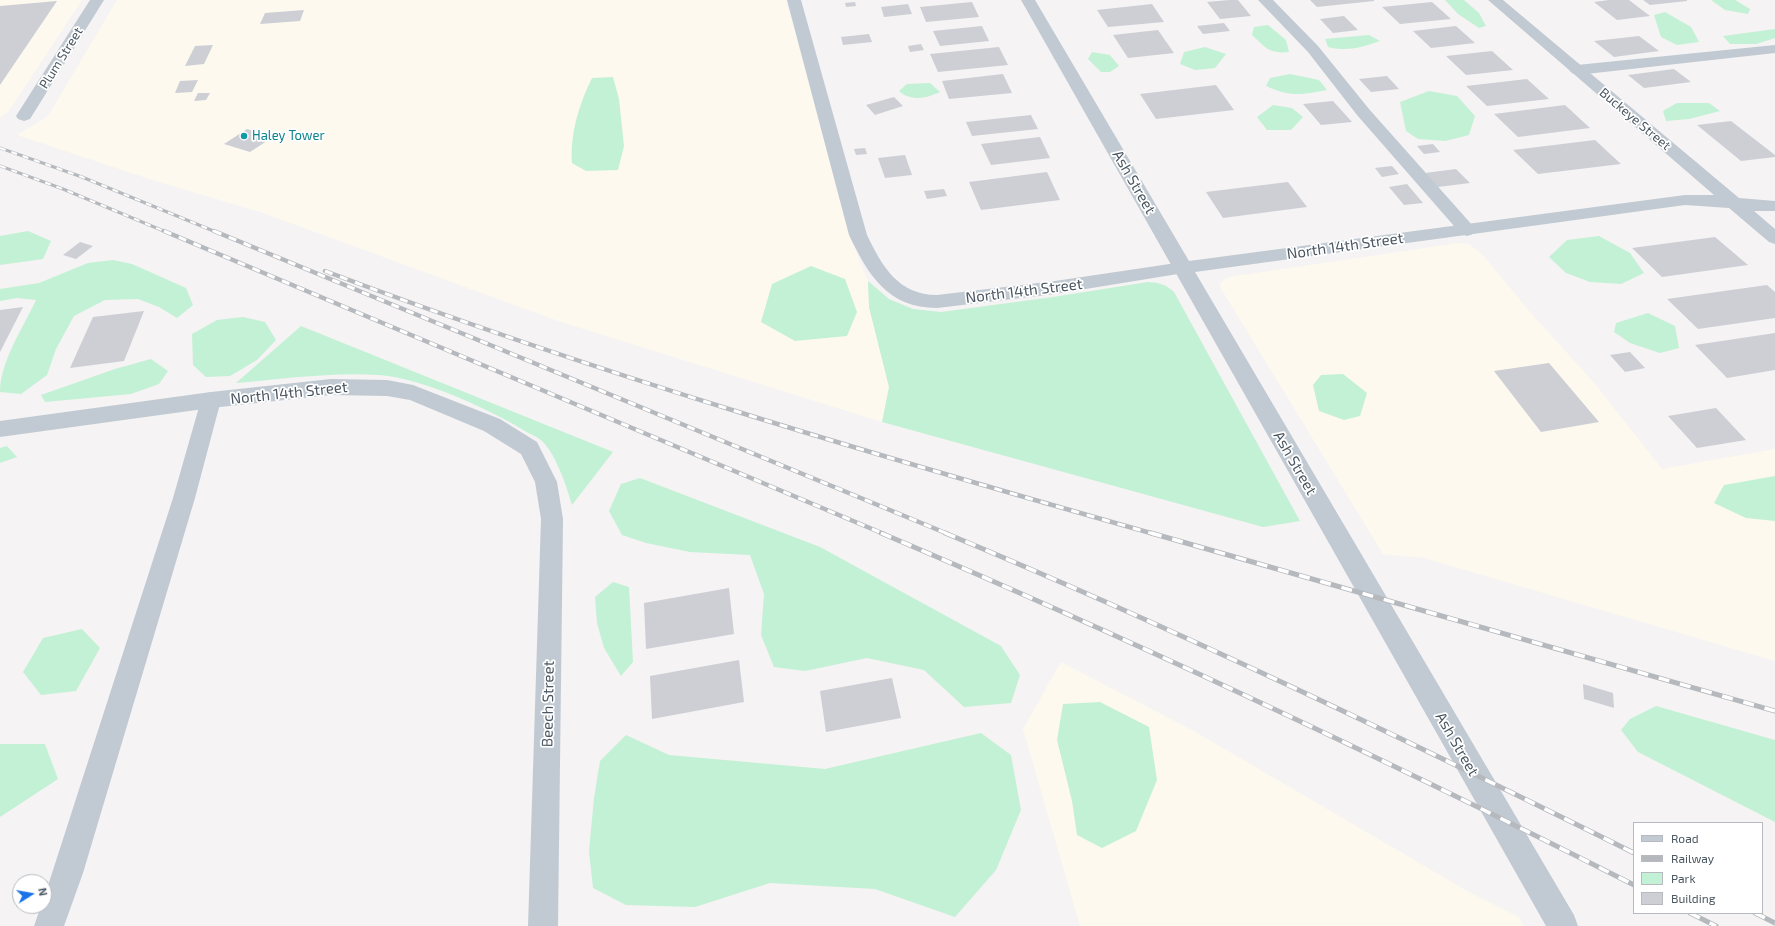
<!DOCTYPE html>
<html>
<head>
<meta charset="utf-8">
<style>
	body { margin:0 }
	#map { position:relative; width:1775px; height:926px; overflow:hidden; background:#f5f3f3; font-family:"Exo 2",sans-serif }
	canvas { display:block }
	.legend { position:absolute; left:1633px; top:822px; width:130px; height:92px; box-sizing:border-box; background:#fff; border:1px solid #b7bbc0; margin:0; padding:5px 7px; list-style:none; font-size:12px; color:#4a5661 }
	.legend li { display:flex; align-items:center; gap:8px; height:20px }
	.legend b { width:20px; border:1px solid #b7bbc0 }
	.north { position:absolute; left:12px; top:874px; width:40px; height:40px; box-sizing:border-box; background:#fff; border:1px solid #b7bbc0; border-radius:50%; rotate:79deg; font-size:11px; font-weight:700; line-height:16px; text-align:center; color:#4a5661 }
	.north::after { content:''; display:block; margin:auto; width:14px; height:18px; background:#1a73e8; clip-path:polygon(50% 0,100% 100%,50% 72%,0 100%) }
</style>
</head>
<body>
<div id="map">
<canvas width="1775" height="926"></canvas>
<ul class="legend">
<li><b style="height:5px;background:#c1cad2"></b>Road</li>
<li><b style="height:5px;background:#b5b8bd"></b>Railway</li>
<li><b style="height:11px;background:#c3f1d5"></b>Park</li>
<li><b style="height:11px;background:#cdcfd5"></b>Building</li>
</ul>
<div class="north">N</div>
</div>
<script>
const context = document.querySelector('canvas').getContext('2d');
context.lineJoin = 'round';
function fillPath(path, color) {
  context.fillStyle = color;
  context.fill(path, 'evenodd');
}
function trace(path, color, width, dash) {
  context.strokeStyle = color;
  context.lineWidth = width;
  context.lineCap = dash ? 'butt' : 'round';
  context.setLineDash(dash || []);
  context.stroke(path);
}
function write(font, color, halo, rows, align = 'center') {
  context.font = font + ' "Exo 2",sans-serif';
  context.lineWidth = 3.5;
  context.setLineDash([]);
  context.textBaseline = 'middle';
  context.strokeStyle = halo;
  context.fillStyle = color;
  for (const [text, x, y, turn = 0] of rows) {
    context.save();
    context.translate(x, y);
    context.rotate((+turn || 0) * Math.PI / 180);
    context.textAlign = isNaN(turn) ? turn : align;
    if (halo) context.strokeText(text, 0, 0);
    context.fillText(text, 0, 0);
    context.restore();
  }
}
fillPath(new Path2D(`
	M0,0H82L8,112L0,117Z
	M117,0H786L859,260L868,281L869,307L889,387L882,422L558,321L263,213L149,179L17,135L48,116Z
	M1458,243L1469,244L1483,255L1530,312L1596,385L1662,469L1775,449V661L1424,558L1383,554L1220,287L1221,282L1229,277Z
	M1061,662L1192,730L1469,892L1519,917L1524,926H1080L1023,729Z`), '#fdf9ef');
fillPath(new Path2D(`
	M1445,0H1464L1479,13L1486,26L1479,28L1458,14Z
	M1711,0H1735L1750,9L1748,14L1725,10Z
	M1665,12L1691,27L1699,42L1677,45L1661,37L1654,15Z
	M1268,25L1286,40L1289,52C1269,54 1266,48 1252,35L1254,27Z
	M1775,29V38L1756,44H1730L1723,36Z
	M1369,35L1380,41C1363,47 1346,52 1328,47L1325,39Z
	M1205,47L1226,54L1215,68L1195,70L1180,64L1184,52Z
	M1092,52L1110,55L1119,66L1110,72H1101L1088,59Z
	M1290,74L1319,80L1327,90C1301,95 1290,97 1266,86L1270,78Z
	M613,77L619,99L624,146L618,170L586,171L572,163C570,134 579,104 592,78Z
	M930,83L940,92C927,98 911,102 899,91L907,84Z
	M1429,91L1457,96L1475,116L1469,135L1445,141L1418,139L1406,131L1400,102Z
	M1677,103H1709L1720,111L1689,119L1666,121L1663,111Z
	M1273,105L1292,108L1303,117L1291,130H1267L1257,117Z
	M28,231L51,241L43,259L0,265V236Z
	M1599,236L1630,253L1644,273L1621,284L1590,282L1566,273L1549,257L1567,240Z
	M113,260L132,264L186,288L193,305L177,318L159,307L138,299L105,300L74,316L56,349L47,375L21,394L0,392C0,362 23,328 36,300L17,298L0,301V289L39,283L88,263Z
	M811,266L845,279L857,312L847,336L795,341L761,322L772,284Z
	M868,281L889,299L913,309L941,312L1053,297L1148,282C1160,283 1165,284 1174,292L1300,521L1263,527L882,422L889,387L869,307Z
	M1648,313L1675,326L1679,348L1660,353L1630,343L1614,332L1616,323Z
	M243,317L265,322L276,340L257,360L230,376L206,377L193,365L192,334L217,320Z
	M301,326L613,452L572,505C567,487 556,455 543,442C538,437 530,434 525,431C487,408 422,378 378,375C331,372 283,379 236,383Z
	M151,359L168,371L159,384L131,394L45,402L41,395L115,369Z
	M1343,374L1367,393L1360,416L1344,420L1319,411L1313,385L1321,375Z
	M7,446L17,457L0,463V448Z
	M1775,476V521L1746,518L1714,503L1724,485Z
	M640,478L820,547L1001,646L1020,675L1011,703L964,707L924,670L867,658L805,671L774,667L761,635L764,594L750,555L690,552L646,543L622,535L609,511L621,484Z
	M613,582L629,587L633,662L621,676L604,648L597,623L595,597Z
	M82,629L100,648L76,691L41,695L23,672L43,638Z
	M1100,702L1149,727L1157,780L1136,831L1102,848L1077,835L1072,801L1057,740L1063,704Z
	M1656,706L1775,740V822L1638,752L1621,730L1630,719Z
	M981,733L1011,755L1021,810L996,870L955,917L875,889L770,883L695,907L626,905L593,888L589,851L594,798L600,761L626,735L669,755L825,769Z
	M0,744H45L58,779L0,817Z`), '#c3f1d5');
fillPath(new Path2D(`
	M1229,0H1238L1251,16L1220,19L1207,2Z
	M1310,0H1374V1L1317,7Z
	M1609,0H1629L1650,16L1617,20L1594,2Z
	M1643,0H1687V1L1650,5Z
	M57,1L0,85V6Z
	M855,2L856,6L846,7L845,3Z
	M972,2L979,17L926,22L920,7Z
	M1432,2L1451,19L1400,24L1382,7Z
	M908,4L912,14L884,17L881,7Z
	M1152,4L1164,22L1108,27L1097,10Z
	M304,10L300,21L260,24L265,13Z
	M1344,16L1358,30L1333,33L1320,19Z
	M1224,23L1230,31L1203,34L1197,26Z
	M982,26L989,41L940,46L933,31Z
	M1456,26L1475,43L1431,48L1413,31Z
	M1158,30L1174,53L1128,58L1113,35Z
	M869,34L872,42L843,45L841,37Z
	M1639,36L1659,51L1614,57L1594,41Z
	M921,44L924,50L910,52L908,46Z
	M213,45L204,64L185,66L195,46Z
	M999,47L1008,65L938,72L930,54Z
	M1492,51L1513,70L1466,75L1446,56Z
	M1674,69L1691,82L1644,88L1628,75Z
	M1003,74L1012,93L949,99L942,81Z
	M1387,76L1399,89L1371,92L1359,79Z
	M1527,79L1549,99L1487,106L1466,86Z
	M198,80L192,92L175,93L180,81Z
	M1216,85L1234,110L1156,119L1140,94Z
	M198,93H210L206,100L194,101Z
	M894,97L903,106L875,115L866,105Z
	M1333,101L1352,122L1321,125L1303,104Z
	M1565,105L1590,128L1518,137L1494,114Z
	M1031,115L1038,129L972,136L966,122Z
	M1731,121L1775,155V157L1741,161L1697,125Z
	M247,129L273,137L250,152L224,144Z
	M1040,137L1050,158L991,165L981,144Z
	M1595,140L1621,164L1538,174L1513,150Z
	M1433,144L1440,152L1424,154L1417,146Z
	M865,148L867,154L856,155L854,149Z
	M905,155L912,175L885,178L878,158Z
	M1392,166L1399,174L1382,177L1375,168Z
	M1456,169L1470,183L1438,187L1425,173Z
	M1047,172L1060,200L981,210L969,182Z
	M1288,182L1307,207L1223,218L1206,192Z
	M1407,184L1423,203L1404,205L1389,187Z
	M944,189L947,196L927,199L924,191Z
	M1715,237L1748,265L1662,277L1632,248Z
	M80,242L93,246L76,259L63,255Z
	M1767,285L1775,292V318L1698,329L1667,299Z
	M23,307L0,352V310Z
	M144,311L124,361L70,368L93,317Z
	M1775,333V370L1727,378L1695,345Z
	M1630,352L1645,368L1625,372L1610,355Z
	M1549,363L1599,422L1541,432L1494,371Z
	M1716,408L1746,440L1697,448L1668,416Z
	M729,588L734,634L646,649L644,603Z
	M739,660L744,702L652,719L650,676Z
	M892,678L901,718L826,732L820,691Z
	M1583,684L1613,693L1614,708L1584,699Z`), '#cdcfd5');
fillPath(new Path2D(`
	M90,0H104L30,119L24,121L18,119L16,116Z
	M787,0H801L867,235C882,266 898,295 937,295L1055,281L1183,262L1190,264L1192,268L1190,272L1055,294L937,308C888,308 868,275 849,235Z
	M1258,0H1273L1318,46L1369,109L1473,226L1476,230L1473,234L1467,236L1461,234L1357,115L1308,52Z
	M1775,45V53L1577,75L1572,73L1569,70L1572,67L1577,65Z
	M211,392L218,394L221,400L195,498L83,873L64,926H34L41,906H44V898L173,498L201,400L204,394Z`), '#c1cad2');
fillPath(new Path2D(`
	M1021,0H1035L1189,261L1685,195H1714L1488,0H1503L1739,198L1775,201V211H1754L1775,229V244L1769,242L1729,208L1685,205L1195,272L1574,915L1578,926H1546Z
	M331,379L387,380L413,385L500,419L537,442L557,482L563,519L558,926H528L541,519L535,482L521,454L484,431L410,400L387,396L331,395L211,408L0,437V421L211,392Z`), '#c1cad2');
const railFar2 = new Path2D(`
	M0,148L82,177L216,232
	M0,166L63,189L166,232`);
const railFar1 = new Path2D(`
	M164,231L884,534
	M214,231L948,534
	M325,271C597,374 875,455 1154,534`);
const rail = new Path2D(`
	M881,533C1136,641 1387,760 1634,885
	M945,533C1179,630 1407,740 1634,853
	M1151,533L1775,711
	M1690,913L1716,926
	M1755,913L1775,923`);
trace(railFar2, '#b5b8bd', 3);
trace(railFar1, '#b5b8bd', 4.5);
trace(rail, '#b5b8bd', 5);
trace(railFar2, '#fff', 2, [6]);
trace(railFar1, '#fff', 3, [8]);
trace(rail, '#fff', 3.5, [11]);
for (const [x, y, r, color] of [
	[244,136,4,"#0f9aa8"]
]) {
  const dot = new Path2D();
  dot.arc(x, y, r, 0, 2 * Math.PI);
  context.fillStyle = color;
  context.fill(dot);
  trace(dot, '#fff', 1.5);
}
write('13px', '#4a5661', '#fff', [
	["Plum Street",61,58,-58],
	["Buckeye Street",1635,119,40]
]);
write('13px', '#0d838f', '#fff', [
	["Haley Tower",252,136]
], 'left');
write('15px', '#4a5661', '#fff', [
	["Ash Street",1134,182,60],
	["North 14th Street",1345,246,-8],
	["North 14th Street",1024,291,-7],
	["North 14th Street",289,393,-6],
	["Ash Street",1295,463,60],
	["Beech Street",548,704,-89],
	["Ash Street",1457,744,60]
]);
</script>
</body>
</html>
